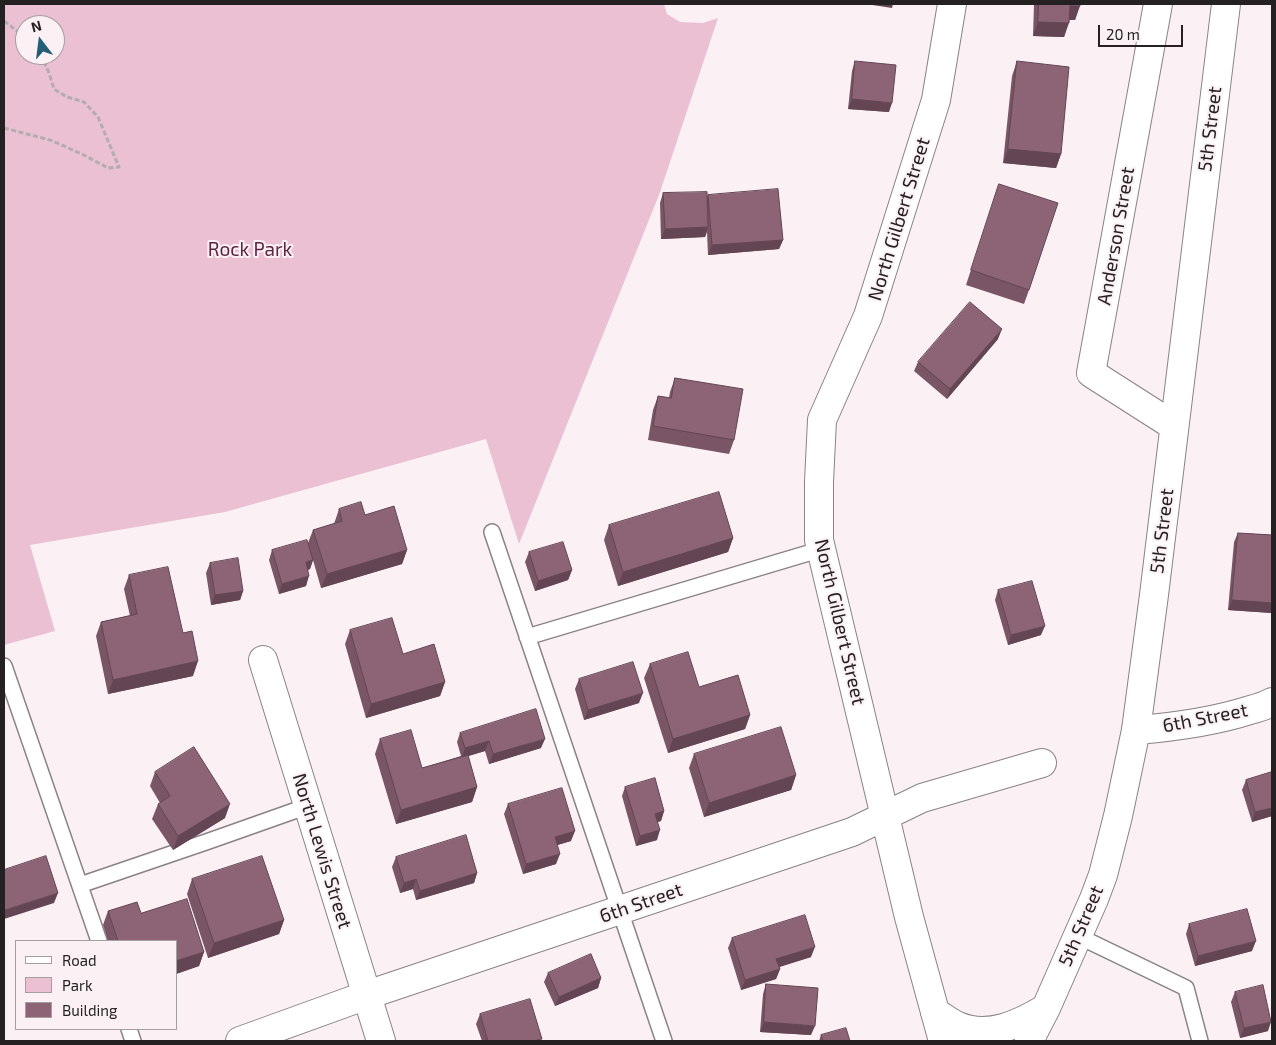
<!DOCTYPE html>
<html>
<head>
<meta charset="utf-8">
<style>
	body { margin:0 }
	#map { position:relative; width:1276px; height:1045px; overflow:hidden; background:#fbf1f5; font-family:"Exo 2",sans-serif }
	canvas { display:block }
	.frame { position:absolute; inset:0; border:5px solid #252122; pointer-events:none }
	.legend { position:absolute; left:15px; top:940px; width:162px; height:90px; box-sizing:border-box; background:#fbf1f5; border:1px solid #a59ea1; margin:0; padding:6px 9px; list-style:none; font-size:15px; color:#252122 }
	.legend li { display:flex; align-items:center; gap:10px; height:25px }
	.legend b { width:25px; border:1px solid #a59ea1 }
	.north { position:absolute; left:15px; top:15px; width:50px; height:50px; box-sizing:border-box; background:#fbf1f5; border:1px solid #a59ea1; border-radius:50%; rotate:345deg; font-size:14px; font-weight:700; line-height:20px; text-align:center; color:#252122 }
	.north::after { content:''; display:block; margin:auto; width:18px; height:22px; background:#235d76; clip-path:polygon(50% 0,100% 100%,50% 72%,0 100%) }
	.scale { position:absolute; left:1098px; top:25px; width:85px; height:22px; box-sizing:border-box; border:2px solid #252122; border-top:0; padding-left:6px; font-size:15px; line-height:18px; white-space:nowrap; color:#252122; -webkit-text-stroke:4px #fbf1f5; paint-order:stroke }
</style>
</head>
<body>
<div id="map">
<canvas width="1276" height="1045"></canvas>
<div class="frame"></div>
<ul class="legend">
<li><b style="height:6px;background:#fff"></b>Road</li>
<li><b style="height:14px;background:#eac0d2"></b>Park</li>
<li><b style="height:14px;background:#8d6376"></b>Building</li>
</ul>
<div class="north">N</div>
<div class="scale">20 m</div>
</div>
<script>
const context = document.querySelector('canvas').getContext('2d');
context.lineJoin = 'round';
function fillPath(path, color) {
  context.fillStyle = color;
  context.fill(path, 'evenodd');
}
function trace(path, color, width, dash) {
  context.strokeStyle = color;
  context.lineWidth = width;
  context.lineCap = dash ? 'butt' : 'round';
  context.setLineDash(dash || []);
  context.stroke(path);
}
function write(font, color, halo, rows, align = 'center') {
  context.font = font + ' "Exo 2",sans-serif';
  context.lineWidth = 4;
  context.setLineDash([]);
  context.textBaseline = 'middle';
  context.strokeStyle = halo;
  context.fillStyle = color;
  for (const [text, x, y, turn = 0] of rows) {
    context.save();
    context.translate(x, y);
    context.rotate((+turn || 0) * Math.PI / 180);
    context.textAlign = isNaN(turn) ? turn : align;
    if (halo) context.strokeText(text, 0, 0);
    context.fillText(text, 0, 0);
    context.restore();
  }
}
fillPath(new Path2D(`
	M4,4H664L667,14L680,22L703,23L718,18L659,195L519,544L486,439L225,512L30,545L55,631L4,645ZM25,25H55V55H25Z`), '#eac0d2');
const service = new Path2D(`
	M492,532L664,1041
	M527,637L822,549
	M4,666L99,941
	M80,885L209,841L308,806
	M1078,936L1186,988L1200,1041
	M129,1029L133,1041`);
const minor = new Path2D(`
	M1158,4L1091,373L1174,426
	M263,660L381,1041
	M1136,730C1175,727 1213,722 1250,710C1258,708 1265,706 1272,702
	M240,1041L367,995L852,832L922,798L1042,763
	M943,1041L909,917L819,540V482L822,420L868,316L936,100L952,4`);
const primary = new Path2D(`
	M935,1012C943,1017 950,1023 958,1026C988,1039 1020,1024 1046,1008
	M1029,1041L1046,1008L1094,899L1103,875L1118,816L1136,730L1154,595L1226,4`);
trace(service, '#8b8285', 18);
trace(minor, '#8b8285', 30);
trace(primary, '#8b8285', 30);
trace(new Path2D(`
	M4,21L25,37
	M4,128L50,140L82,154L108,168L119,167L98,117L84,102L67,97L54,89L49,73L41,55`), '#b4acaf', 3, [5, 2.5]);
trace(service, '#fff', 15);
trace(minor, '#fff', 28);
trace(primary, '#fff', 28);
fillPath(new Path2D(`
	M1034,4H1080L1075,20H1069L1064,37L1033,36Z
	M855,61L889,112L848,109L852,71Z
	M1017,61L1061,154L1056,168L1003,163L1012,76Z
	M999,184L1029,290L1024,304L966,285Z
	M663,193L707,197L708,195L783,240L779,249L708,255L707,232L705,237L661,239L660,203Z
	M998,339L947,399L914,371L918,362Z
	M675,378L734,440L729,454L648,440L653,410L658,396L669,398L670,392Z
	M339,509L365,515L407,550L402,564L321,588L313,560L310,569L308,570L306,586L279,594L269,560L272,550L308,543L313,530L334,524Z
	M609,525L733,538L728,552L618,586L604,540Z
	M1238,533L1272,535V613L1228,610L1234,542Z
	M529,552L572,570L568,580L535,591L525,562Z
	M210,563L243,591L240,600L211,605L206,573Z
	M129,575L183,633L193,676L108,694L96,636L101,622L130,616L124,589Z
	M998,590L1041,635L1008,645L995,600Z
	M350,630L403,654L445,682L440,696L366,718L345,644Z
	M650,664L699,687L750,715L745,729L668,753L644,678Z
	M579,679L639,703L584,720L575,689Z
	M460,733L541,748L489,764L485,751L468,756L477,787L472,802L396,824L375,754L380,739L422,768L461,756L457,742Z
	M694,754L796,775L791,790L704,817L689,768Z
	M155,772L225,818L173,850L152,819L158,804L160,803L150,786Z
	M1272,772V817V816L1252,822L1242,790L1246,780Z
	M625,787L664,811L661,821L657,822V840L636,846L622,796Z
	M508,804L571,841L557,845L556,864L523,874L504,814Z
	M396,857L477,873L474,883L416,900L413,889L400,893L392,867Z
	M192,879L284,920L279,934L208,958L187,894Z
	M108,911L141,913L204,952L199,966L176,974V941H108L103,925Z
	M1189,924L1252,951L1195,966L1186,934Z
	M732,938L811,957L779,967L780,969L776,979L741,990L728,948Z
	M548,973L601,978L598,988L555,1006L544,982Z
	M766,984L811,1035L760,1032L763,994Z
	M1235,992L1268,1031L1240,1038L1231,1002Z
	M480,1014L541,1041H482L476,1024Z
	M821,1035L850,1041H819Z`), '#795565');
fillPath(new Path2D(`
	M866,4H893L892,8Z
	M1070,6H1080L1075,20H1065Z
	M1038,22L1069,23L1064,37L1033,36Z
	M852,99L892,103L889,112L848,109Z
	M1008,149L1061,154L1056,168L1003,163Z
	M708,227L705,237L661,239L665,229Z
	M783,240L779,249L708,255L712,245Z
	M1002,329L998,339L947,399L950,389Z
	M733,538L728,552L618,586L623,572Z
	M407,550L402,564L321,588L327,574Z
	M313,560L310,569L302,571L306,562Z
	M572,570L568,580L535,591L538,581Z
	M309,576L306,586L279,594L282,584Z
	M243,591L240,600L211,605L215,595Z
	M1232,600L1272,603V613L1228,610Z
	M1045,626L1041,635L1008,645L1011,635Z
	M198,661L193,676L108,694L113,680Z
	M445,682L440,696L366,718L371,704Z
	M643,693L639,703L584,720L588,710Z
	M750,715L745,729L668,753L673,739Z
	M545,739L541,748L489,764L493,754Z
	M489,741L485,751L462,758L465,748Z
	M796,775L791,790L704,817L709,803Z
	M477,787L472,802L396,824L401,810Z
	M230,804L225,818L173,850L178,836Z
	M1272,808V816L1252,822L1255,812Z
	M664,811L661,821L651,824L655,814Z
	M660,830L657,840L636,846L640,836Z
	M575,831L571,841L551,847L555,837Z
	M560,854L556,864L523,874L526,864Z
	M477,873L474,883L416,900L420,891Z
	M416,879L413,889L400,893L404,883Z
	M58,893L54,903L4,919V914L5,910Z
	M284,920L279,934L208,958L214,943Z
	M1256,941L1252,951L1195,966L1198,956Z
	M815,947L811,957L773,969L776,959Z
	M204,952L199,966L176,974V961Z
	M780,969L776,979L741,990L745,980Z
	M601,978L598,988L555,1006L559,997Z
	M764,1022L815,1026L811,1035L760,1032Z
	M1271,1022L1268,1031L1240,1038L1244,1028Z`), '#634553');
const building = new Path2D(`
	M1039,4H1080V6H1070L1069,23L1038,22Z
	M855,61L896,65L892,103L852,99Z
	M1017,61L1069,67L1061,154L1008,149Z
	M999,184L1058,203L1029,290L971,270Z
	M778,189L783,240L712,245L708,195Z
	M707,192L708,227L665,229L663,193Z
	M970,302L1002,329L950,389L918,362Z
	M675,378L743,389L734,440L653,426L658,396L671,398Z
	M719,492L733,538L623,572L609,525Z
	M361,502L365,515L394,506L407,550L327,574L313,530L342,521L339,509Z
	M1238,533L1272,535V603L1232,600Z
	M307,540L313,560L306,562L309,576L282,584L272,550Z
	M563,542L572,570L538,581L529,552Z
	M238,558L243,591L215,595L210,563Z
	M168,567L183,633L192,631L198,661L113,680L101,622L137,614L129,575Z
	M1032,581L1045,626L1011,635L998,590Z
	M392,618L403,654L434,644L445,682L371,704L350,630Z
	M688,652L699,687L738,675L750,715L673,739L650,664Z
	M633,662L643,693L588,710L579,679Z
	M536,709L545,739L493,754L489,741L465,748L460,733Z
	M781,727L796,775L709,803L694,754Z
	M411,730L422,768L468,755L477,787L401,810L380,739Z
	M194,747L230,804L178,836L158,804L170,796L155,772Z
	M1272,772V808L1255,812L1246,780Z
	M655,778L664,811L655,814L660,830L640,836L625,787Z
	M562,788L575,831L555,837L560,854L526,864L508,804Z
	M466,835L477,873L420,891L416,879L404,883L396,857Z
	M46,856L58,893L5,910L4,905V870Z
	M262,856L284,920L214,943L192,879Z
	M187,899L204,952L176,961V941H118L108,911L137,902L141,913Z
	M1247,909L1256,941L1198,956L1189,924Z
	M805,915L815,947L776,959L780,969L745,980L732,938Z
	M591,954L601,978L559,997L548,973Z
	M766,984L818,988L815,1026L764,1022Z
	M1263,985L1271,1022L1244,1028L1235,992Z
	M530,999L542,1039L533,1041H488L480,1014Z
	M846,1028L850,1041H823L821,1035Z`);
fillPath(building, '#8d6376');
trace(building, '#634553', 1);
write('19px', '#252122', '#fbf1f5', [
	["5th Street",1210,129,-83],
	["North Gilbert Street",899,219,-73],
	["Anderson Street",1116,236,-80],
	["5th Street",1162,531,-83],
	["North Gilbert Street",840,622,77],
	["6th Street",1205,718,-11],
	["North Lewis Street",322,851,73],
	["6th Street",641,903,-19],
	["5th Street",1081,926,-67]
]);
write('19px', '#5d2542', '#fbf1f5', [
	["Rock Park",250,250]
]);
</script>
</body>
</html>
